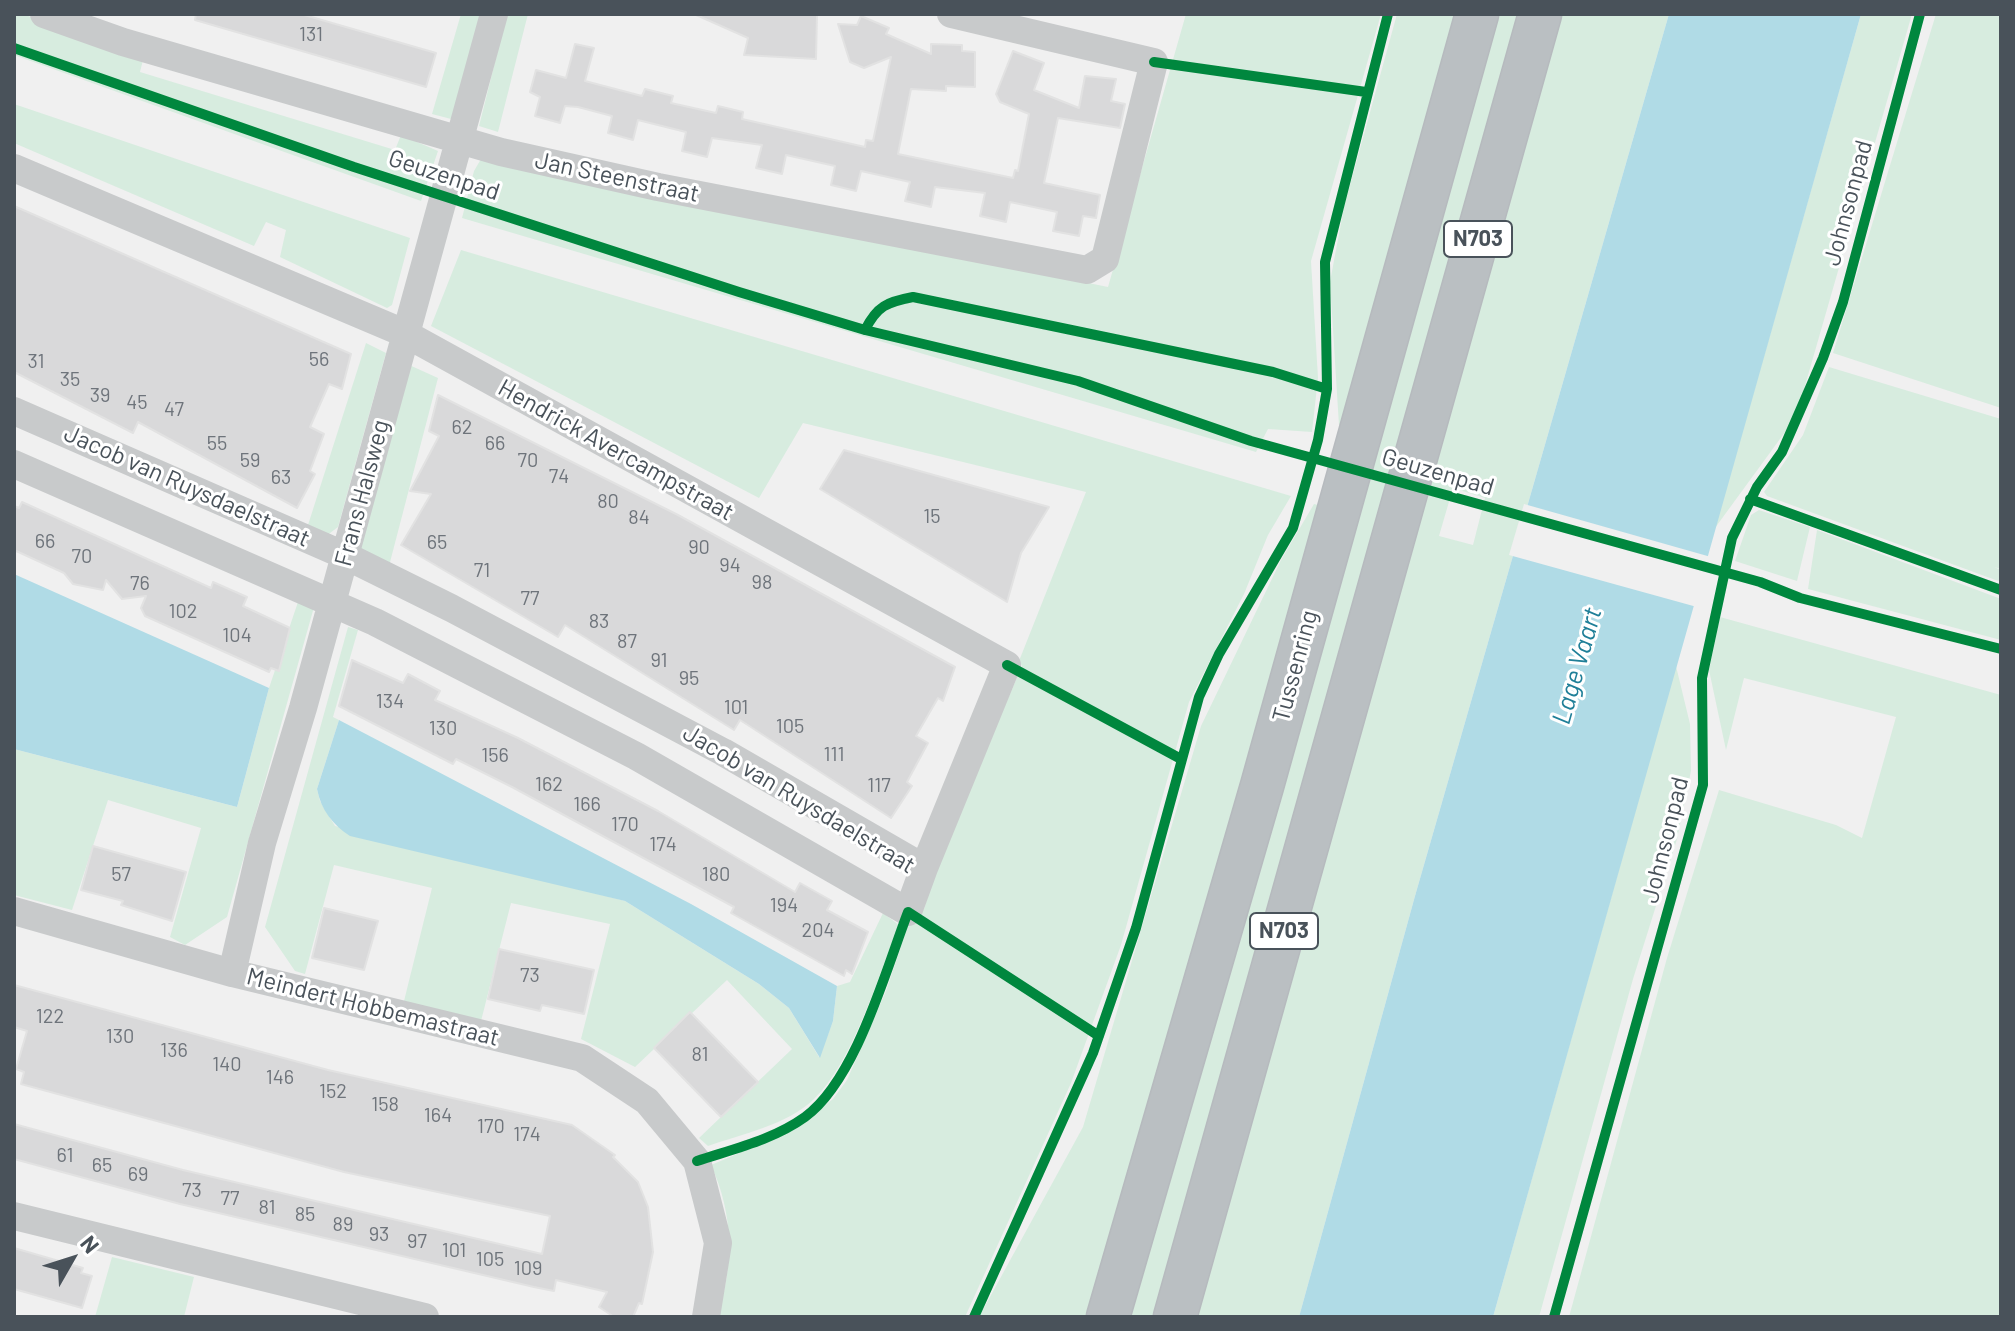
<!DOCTYPE html>
<html>
<head>
<meta charset="utf-8">
<style>
	body { margin:0 }
	#map { position:relative; width:2015px; height:1331px; overflow:hidden; background:#f0f0f0; font-family:Barlow,sans-serif }
	canvas { display:block }
	.frame { position:absolute; inset:0; border:16px solid #49525a; pointer-events:none }
	.north { position:absolute; left:32px; top:1219px; width:80px; height:80px; -webkit-text-stroke:6px #fff; paint-order:stroke; rotate:51deg; font-size:22px; font-weight:700; line-height:32px; text-align:center; color:#49525a }
	.north::after { content:''; display:block; margin:auto; width:28px; height:36px; background:#49525a; clip-path:polygon(50% 0,100% 100%,50% 72%,0 100%) }
</style>
</head>
<body>
<div id="map">
<canvas width="2015" height="1331"></canvas>
<div class="frame"></div>
<div class="north">N</div>
</div>
<script>
const context = document.querySelector('canvas').getContext('2d');
context.lineJoin = 'round';
function fillPath(path, color) {
  context.fillStyle = color;
  context.fill(path, 'evenodd');
}
function trace(path, color, width, dash) {
  context.strokeStyle = color;
  context.lineWidth = width;
  context.lineCap = dash ? 'butt' : 'round';
  context.setLineDash(dash || []);
  context.stroke(path);
}
function write(font, color, halo, rows, align = 'center') {
  context.font = font + ' Barlow,sans-serif';
  context.lineWidth = 6;
  context.setLineDash([]);
  context.textBaseline = 'middle';
  context.strokeStyle = halo;
  context.fillStyle = color;
  for (const [text, x, y, turn = 0] of rows) {
    context.save();
    context.translate(x, y);
    context.rotate((+turn || 0) * Math.PI / 180);
    context.textAlign = isNaN(turn) ? turn : align;
    if (halo) context.strokeText(text, 0, 0);
    context.fillText(text, 0, 0);
    context.restore();
  }
}
fillPath(new Path2D(`
	M14,14H23L143,60L140,72L395,150L401,135L438,151L421,201L14,55Z
	M461,14H484L455,120L432,114Z
	M507,14H528L498,132L479,126Z
	M1186,14H1381L1311,261L1318,378L1312,432L1268,429L1256,452L462,218L474,171L481,159L1108,287Z
	M1397,14H1460L1340,441L1330,282L1344,207Z
	M1497,14H1528L1158,1317H1128Z
	M1560,14H1669L1415,896L1299,1317H1190ZM1453,488L1485,498L1473,545L1439,536Z
	M1861,14H1912L1796,417L1715,528Z
	M1936,14H2001V408L1833,353Z
	M14,104L410,238L392,305L387,308L280,257L286,230L266,222L254,246L14,143Z
	M461,250L1291,496L1268,535L1244,594L1189,702L1121,945L1071,1083L965,1317H717C734,1266 734,1215 711,1165L792,1131L833,1099L847,1080L886,991L909,923L924,909L939,859L1022,666L1019,661L1086,492L803,423L759,498L431,326Z
	M366,343L386,353L338,527L326,536L308,525Z
	M407,364L438,378L389,566L360,551Z
	M1829,367L2001,419V569L1994,567L2001,570V582L1767,496L1764,492L1803,435Z
	M1314,504L1322,506L1097,1317H979L1083,1127L1201,726L1281,560Z
	M1759,510L1810,527L1797,581L1735,561L1751,515Z
	M1817,530L2001,599V640L1808,589Z
	M299,599L314,607L227,917L185,945L170,937L201,828L108,800L72,910L14,895V749L237,807L269,688Z
	M1720,617L2001,695V1317H1569L1667,958L1719,790L1836,825L1862,838L1896,717L1744,678L1726,750L1709,670Z
	M348,627L358,630L333,717L339,720L317,789L320,801L335,826L625,901L759,984L789,1008L819,1057L833,1021L837,986L850,982L883,913L899,925C878,976 853,1062 814,1099C787,1125 742,1134 708,1146L699,1138L792,1049L727,980L635,1067L581,1039L610,924L511,903L481,1021L404,1001L432,888L334,865L305,974L295,971L265,927Z
	M1676,666L1690,724L1691,771L1677,839L1633,979L1539,1317H1493Z
	M112,1257L194,1277L184,1317H95Z`), '#d7ecdf');
fillPath(new Path2D(`
	M1669,14H1861L1493,1317H1299L1415,896Z
	M14,574L269,688L237,807L14,749Z
	M339,720L691,904L837,986L833,1021L820,1058L789,1008L759,984L625,901L350,836C333,825 321,810 317,789Z`), '#b0dbe6');
fillPath(new Path2D(`
	M1524,504L1711,557L1697,607L1509,555Z`), '#f0f0f0');
const building = new Path2D(`
	M196,14H301L436,53L426,87L195,20Z
	M694,14H817L816,59L744,55L748,38Z
	M861,16L889,28L886,34L931,54V44L962,45V51L975,52V87L946,86V91L911,89L898,154L1013,178L1015,170L1018,171L1029,114L1000,102L996,94L1013,51L1044,63L1034,90L1079,108L1085,76L1116,79L1111,101L1125,104L1120,128L1058,118L1044,183L1100,195L1096,218L1083,216L1079,236L1053,231L1057,212L1010,202L1006,222L980,216L985,193L935,187L931,207L905,201L910,182L861,171L856,191L831,185L835,166L786,155L782,174L756,168L762,145L712,138L707,157L682,151L686,132L638,120L633,140L608,133L612,116L578,107L565,106L560,123L535,116L540,97L530,92L536,70L566,78L575,44L594,48L585,81L642,96L645,89L673,96L671,103L716,113L718,106L743,112L742,119L865,147L866,140L873,141L891,57L864,68L850,62L838,24L857,25Z
	M14,206L351,354L342,389L329,384L310,427L324,434L310,471L315,474L297,508L138,422L133,433L14,372Z
	M438,395L678,515L955,667L943,701L938,698L916,736L928,743L907,782L912,786L891,818L740,720L734,730L565,625L558,637L401,545L431,494L410,491L439,436L429,431Z
	M844,450L1049,507L1021,553L1007,602L820,489Z
	M22,502L211,588L213,582L247,597L243,606L290,628L279,671L271,668L269,672L145,616L141,608L146,596L122,599L106,580L103,590L73,584L64,573L14,550V506L19,508Z
	M352,660L403,683L408,674L440,691L435,700L518,738L658,811L795,892L800,883L832,901L827,910L868,932L852,974L846,970L844,976L731,913L734,907L512,787L456,759L453,764L339,706Z
	M93,846L186,872L172,921L121,905L123,901L81,890Z
	M324,908L378,921L364,970L312,958Z
	M499,949L594,970L584,1014L542,1005L540,1011L488,999Z
	M14,985L328,1070L572,1125L615,1155L613,1157L638,1182L648,1207L653,1252L642,1304L639,1303L633,1317H614L599,1307L607,1292L556,1280L554,1291L534,1287L180,1204L14,1159V1124L183,1170L542,1254L550,1216L344,1172L21,1084L24,1072L16,1069L27,1031L14,1027Z
	M690,1012L758,1082L721,1117L654,1048Z
	M14,1248L83,1268L81,1273L92,1276L82,1308L14,1289Z`);
fillPath(building, '#d9d9da');
trace(building, '#e2e2e2', 2);
const highway = new Path2D(`
	M1108,1317L1262,786L1477,14
	M1175,1317L1540,14`);
trace(highway, '#b6babe', 45);
trace(new Path2D(`
	M44,14L123,42L501,152L658,187L1087,270L1105,259L1154,62L951,14
	M14,168L404,333L1007,665L924,868
	M14,411L346,556L451,608L723,752L924,868L908,912L636,756L375,622L14,464
	M14,911L232,973L582,1058L647,1101L697,1161L718,1243L706,1317
	M232,973L262,843L303,708L494,14
	M14,1216L425,1317`), '#c8cacb', 28);
trace(highway, '#babfc2', 42);
trace(new Path2D(`
	M14,48L354,167L739,292L865,330L1078,381L1251,441L1760,582L1800,598L2001,649
	M1154,62L1366,92
	M865,330C877,306 887,302 913,297L1273,372L1327,389
	M1750,499L2001,590
	M1007,665L1181,759
	M697,1161C733,1149 773,1140 805,1117C856,1080 885,972 908,912L1099,1036
	M974,1317L1093,1053L1136,928L1199,697L1219,654L1293,528L1318,440L1327,389L1325,262L1388,14
	M1554,1317L1703,785L1702,678L1732,538L1757,487L1782,452L1823,358L1843,302L1920,14`), '#00873e', 10);
write('20px', '#6e747b', null, [
	["131",311,34],
	["56",319,359],
	["31",36,361],
	["35",70,379],
	["39",100,395],
	["45",137,402],
	["47",174,409],
	["62",462,427],
	["55",217,443],
	["66",495,443],
	["59",250,460],
	["70",528,460],
	["74",559,476],
	["63",281,477],
	["80",608,501],
	["15",932,516],
	["84",639,517],
	["66",45,541],
	["65",437,542],
	["90",699,547],
	["70",82,556],
	["94",730,565],
	["71",482,570],
	["98",762,582],
	["76",140,583],
	["77",530,598],
	["102",183,611],
	["83",599,621],
	["104",237,635],
	["87",627,641],
	["91",659,660],
	["95",689,678],
	["134",390,701],
	["101",736,707],
	["105",790,726],
	["130",443,728],
	["111",834,754],
	["156",495,755],
	["162",549,784],
	["117",879,785],
	["166",587,804],
	["170",625,824],
	["174",663,844],
	["57",121,874],
	["180",716,874],
	["194",784,905],
	["204",818,930],
	["73",530,975],
	["122",50,1016],
	["130",120,1036],
	["136",174,1050],
	["81",700,1054],
	["140",227,1064],
	["146",280,1077],
	["152",333,1091],
	["158",385,1104],
	["164",438,1115],
	["170",491,1126],
	["174",527,1134],
	["61",65,1155],
	["65",102,1165],
	["69",138,1174],
	["73",192,1190],
	["77",230,1198],
	["81",267,1207],
	["85",305,1214],
	["89",343,1224],
	["93",379,1234],
	["97",417,1241],
	["101",454,1250],
	["105",490,1259],
	["109",528,1268]
]);
for (const [x, y, w] of [
	[1478,239,68],
	[1284,931,68]
]) {
  const box = new Path2D();
  box.roundRect(x - w / 2, y - 18, w, 36, 6);
  context.fillStyle = '#fff';
  context.fill(box);
  trace(box, '#49525a', 2);
}
write('bold 22px', '#49525a', null, [
	["N703",1478,239],
	["N703",1284,931]
]);
write('24px', '#49525a', '#fff', [
	["Geuzenpad",444,175,18],
	["Jan Steenstraat",617,177,12],
	["Johnsonpad",1848,203,-75],
	["Hendrick Avercampstraat",616,450,29],
	["Geuzenpad",1438,472,16],
	["Jacob van Ruysdaelstraat",187,486,24],
	["Frans Halsweg",362,493,-75],
	["Tussenring",1295,666,-75],
	["Jacob van Ruysdaelstraat",799,799,31],
	["Johnsonpad",1665,840,-76],
	["Meindert Hobbemastraat",373,1007,14]
]);
write('italic 26px', '#1f7f98', '#fff', [
	["Lage Vaart",1577,666,-74]
]);
</script>
</body>
</html>
